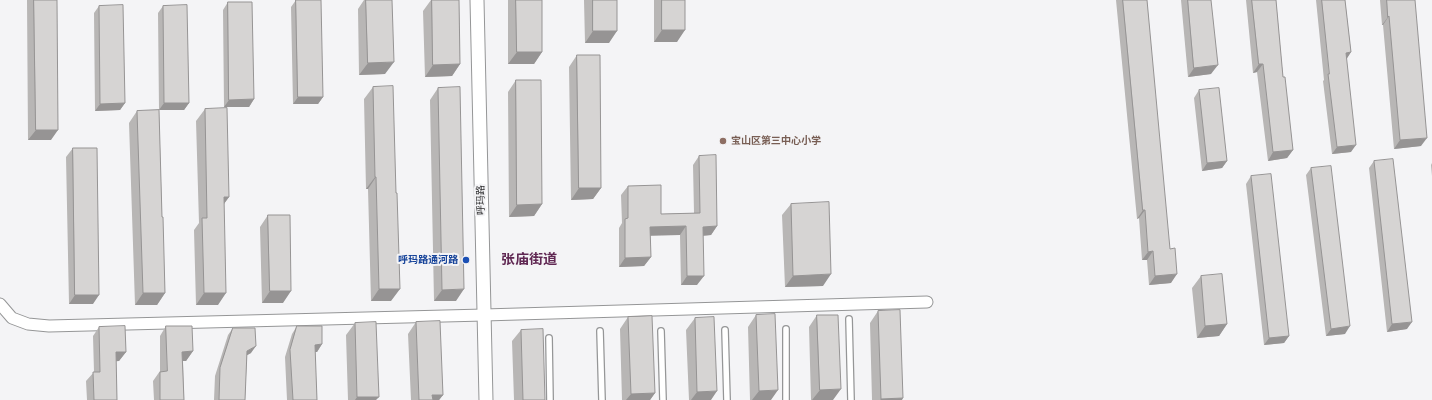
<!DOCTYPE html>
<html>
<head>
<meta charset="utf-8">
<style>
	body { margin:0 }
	canvas { display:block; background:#f4f4f6 }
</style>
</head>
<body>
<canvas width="1432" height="400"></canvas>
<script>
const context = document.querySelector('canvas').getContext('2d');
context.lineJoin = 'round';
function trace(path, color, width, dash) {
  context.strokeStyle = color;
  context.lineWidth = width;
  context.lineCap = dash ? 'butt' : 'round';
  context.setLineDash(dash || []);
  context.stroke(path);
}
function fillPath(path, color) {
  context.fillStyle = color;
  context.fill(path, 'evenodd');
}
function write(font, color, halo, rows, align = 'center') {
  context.font = font + ' Mulish,"Noto Sans SC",sans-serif';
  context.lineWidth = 4;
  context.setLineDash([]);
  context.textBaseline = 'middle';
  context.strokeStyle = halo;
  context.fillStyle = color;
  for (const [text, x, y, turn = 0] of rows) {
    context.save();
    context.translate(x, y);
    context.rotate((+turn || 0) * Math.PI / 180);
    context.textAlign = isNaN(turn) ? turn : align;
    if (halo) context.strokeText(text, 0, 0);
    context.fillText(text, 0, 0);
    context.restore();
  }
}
const service = new Path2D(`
	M849,319L851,400
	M786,329V400
	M725,330L727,400
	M600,331L602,400
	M661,331L663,400
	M549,338L550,400`);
const minor = new Path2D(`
	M0,304L12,318L28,324L49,326L484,315L927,302`);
const tertiary = new Path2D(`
	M477,0L486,400`);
trace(service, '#959697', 8);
trace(minor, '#959697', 13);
trace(tertiary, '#959697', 15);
trace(service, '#fff', 5.5);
trace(minor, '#fff', 11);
trace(tertiary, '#fff', 13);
fillPath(new Path2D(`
	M27,0H57L51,140H28Z
	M296,0L323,97L318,104H293L291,7Z
	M364,0H392L385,74L359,75L358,9Z
	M431,0H459L460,64L452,76L425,77L423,11Z
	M508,0H542V52L534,64H508Z
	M584,0H617L609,43H585Z
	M654,0H685L677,42H654Z
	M1116,0H1147L1171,283L1149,285L1147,260H1142L1139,218L1137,219Z
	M1181,0H1211V74L1188,77Z
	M1246,0H1276L1283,77L1293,150L1287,158L1268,161L1257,72L1253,73Z
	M1316,0H1345L1351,52L1346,59L1351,152L1332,154L1323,81L1324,80Z
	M1380,0H1415L1421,146L1394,149L1383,25H1382Z
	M228,2L254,99L249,107H224L223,10Z
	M99,6L125,103L120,110L95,111L94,13Z
	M163,6L189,103L184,110H159L162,217L165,293L157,305H135L129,123L137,111L159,110L158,13Z
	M577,55L601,188L593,199L571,200L569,67Z
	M516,80L542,204L534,216L509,217L508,92Z
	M373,87L396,193L391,301H371L368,189H366L364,99Z
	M438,88L456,301H434L430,100Z
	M1199,90L1227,161L1222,168L1202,171L1194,98Z
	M205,109L229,197L224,204L218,305H196L194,230L199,223L196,121Z
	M73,148L93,304H69L66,157Z
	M699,156L717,226L711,235L703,236L697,285H681L680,235H650L651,257L644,266L619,267V228L622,223L621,195L628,186L661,214L694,213L693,165Z
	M1374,161L1407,329L1387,332L1369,168Z
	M1432,163V176L1431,165Z
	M1311,168L1345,334L1326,336L1306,175Z
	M1251,176L1289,336L1284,343L1264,345L1246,184Z
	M791,204L823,286L785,287L782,215Z
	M268,215L283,303H262L260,227Z
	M1201,276L1227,324L1219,336L1197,338L1192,288Z
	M878,311L902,400H872L870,323Z
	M756,315L771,400H750L748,327Z
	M817,315L833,400H811L809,327Z
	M628,317L655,393L650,400H622L620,329Z
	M695,318L711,400H689L686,330Z
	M416,322L443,395L439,400H411L408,334Z
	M355,323L376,400H348L346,335Z
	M166,326L193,351L186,361H183L184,400H154L153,381L160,371V336Z
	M297,326L322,344L317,352H315L317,400H287L285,357L292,334Z
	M99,327L126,352L119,361H116L117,400H87L86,381L94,372L93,336Z
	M233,328L251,353L247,355L245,400H214L215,376L228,335Z
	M521,330L545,400H514L512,341Z`), '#b8b6b5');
fillPath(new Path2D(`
	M1389,16L1383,25H1382L1388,17Z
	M662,30H685L677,42H654Z
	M593,31H617L609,43H585Z
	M517,52H542L534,64H508Z
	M1351,52L1346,60V53Z
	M394,62L385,74L359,75L368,63Z
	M460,64L452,76L425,77L433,65Z
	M1259,64H1263L1257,72L1253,73Z
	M1218,65L1211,74L1188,77L1194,68Z
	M298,97H323L318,104H293Z
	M254,99L249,107H224L229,100Z
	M125,103L120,110L95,111L100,104Z
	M164,103H189L184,110H159Z
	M36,130H58L51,140H28Z
	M1427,138L1421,146L1394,149L1400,140Z
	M1356,145L1351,152L1332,154L1337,147Z
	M1293,150L1287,158L1268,161L1273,152Z
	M1227,161L1222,168L1202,171L1207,163Z
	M375,177H376L368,189H366Z
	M579,188H601L593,199L571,200Z
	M224,197H229L220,209Z
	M542,204L534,216L509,217L517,205Z
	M1143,210H1145L1139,218L1137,219Z
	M686,226L680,235L644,236L650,227Z
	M717,226L711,235L697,236L703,227Z
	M1153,251L1147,260H1142L1148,252Z
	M651,257L644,266L619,267L625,258Z
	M831,274L823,286L785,287L793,276Z
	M1177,274L1171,283L1149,285L1155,276Z
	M687,276H704L697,285H681Z
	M379,289H400L391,301H371Z
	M464,289L456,301H434L442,290Z
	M270,291H291L283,303H262Z
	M143,293H165L157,305H135Z
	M204,293H226L218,305H196Z
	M75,295H99L93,304H69Z
	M1412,322L1407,329L1387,332L1392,324Z
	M1227,324L1219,336L1197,338L1205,326Z
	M1350,326L1345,334L1326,336L1331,329Z
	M1289,336L1284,343L1264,345L1269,338Z
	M322,344L317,352H310L315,345Z
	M256,346L251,353L242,358L247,351Z
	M193,351L186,361H176L182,352Z
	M116,352H126L119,361L109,362Z
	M841,389L833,400H812L820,390Z
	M778,390L771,400H752L759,391Z
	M717,391L711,400H691L697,392Z
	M655,393L650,400H626L631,394Z
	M432,395H443L439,400H429Z
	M357,397H379L376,400H355Z
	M903,398L902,400H880L881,399Z`), '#969494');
const building = new Path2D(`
	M34,0H57L58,130H36Z
	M296,0H321L323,97H298Z
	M366,0H392L394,62L368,63Z
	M432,0H459L460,64L433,65Z
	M516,0H542V52H517Z
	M593,0H617V31H593Z
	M662,0H685V30H662Z
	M1123,0H1147L1170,249L1175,248L1177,274L1155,276L1153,251L1148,252L1145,210H1143Z
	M1188,0H1211L1218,65L1194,68Z
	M1252,0H1276L1283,77H1285L1293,150L1273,152L1263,64H1259Z
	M1322,0H1345L1351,52L1346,53L1356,145L1337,147L1328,74H1329Z
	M1387,0H1415L1427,138L1400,140L1389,16L1388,17Z
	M228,2H252L254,99L229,100Z
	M123,5L125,103L100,104L99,6Z
	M187,5L189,103H164L163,6Z
	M577,55H600L601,188H579Z
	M516,80H541L542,204L517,205Z
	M393,86L396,193H397L400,289H379L376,177H375L373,87Z
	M460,87L464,289L442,290L438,88Z
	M1219,88L1227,161L1207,163L1199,90Z
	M227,108L229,197H224L226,293H204L202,218H207L205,109Z
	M159,110L162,217H163L165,293H143L137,111Z
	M73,148H97L99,295H75Z
	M716,155L717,226L703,227L704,276H687L686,226L650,227L651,257L625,258V219L628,218V186L661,185V214L700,213L699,156Z
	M1393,159L1412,322L1392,324L1374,161Z
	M1331,166L1350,326L1331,329L1311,168Z
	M1271,174L1289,336L1269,338L1251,176Z
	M829,202L831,274L793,276L791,204Z
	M268,215H290L291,291H270Z
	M1222,274L1227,324L1205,326L1201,276Z
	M900,310L903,398L881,399L878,311Z
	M775,314L778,390L759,391L756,315Z
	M817,315H838L841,389L820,390Z
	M652,316L655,393L631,394L628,317Z
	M714,317L717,391L697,392L695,318Z
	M440,321L443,395H432L433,400H419L416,322Z
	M376,322L379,397H357L355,323Z
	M125,326L126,352H116L117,400H94L93,372H100L99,327Z
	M166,326H192L193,351L182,352L184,400H160V372L167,371Z
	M297,326H322V344L315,345L317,400H293L290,350Z
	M233,328H255L256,346L247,351L245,400H219L220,368Z
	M543,329L545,400H523L521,330Z`);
fillPath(building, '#d6d4d3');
trace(building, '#969494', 1);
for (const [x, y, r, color] of [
	[723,141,4,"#8d6e63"],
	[466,260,4,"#1a4fb4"]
]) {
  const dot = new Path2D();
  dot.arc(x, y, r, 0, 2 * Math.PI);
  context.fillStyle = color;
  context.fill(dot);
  trace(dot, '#f4f4f6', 1.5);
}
write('bold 10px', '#785e54', '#f4f4f6', [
	["宝山区第三中心小学",731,141]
], 'left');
write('10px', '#2e2e2f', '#f4f4f6', [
	["呼玛路",481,200,-91]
]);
write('bold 10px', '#164399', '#f4f4f6', [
	["呼玛路通河路",458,260]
], 'right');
write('bold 14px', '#602853', '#f4f4f6', [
	["张庙街道",529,260]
]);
</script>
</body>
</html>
